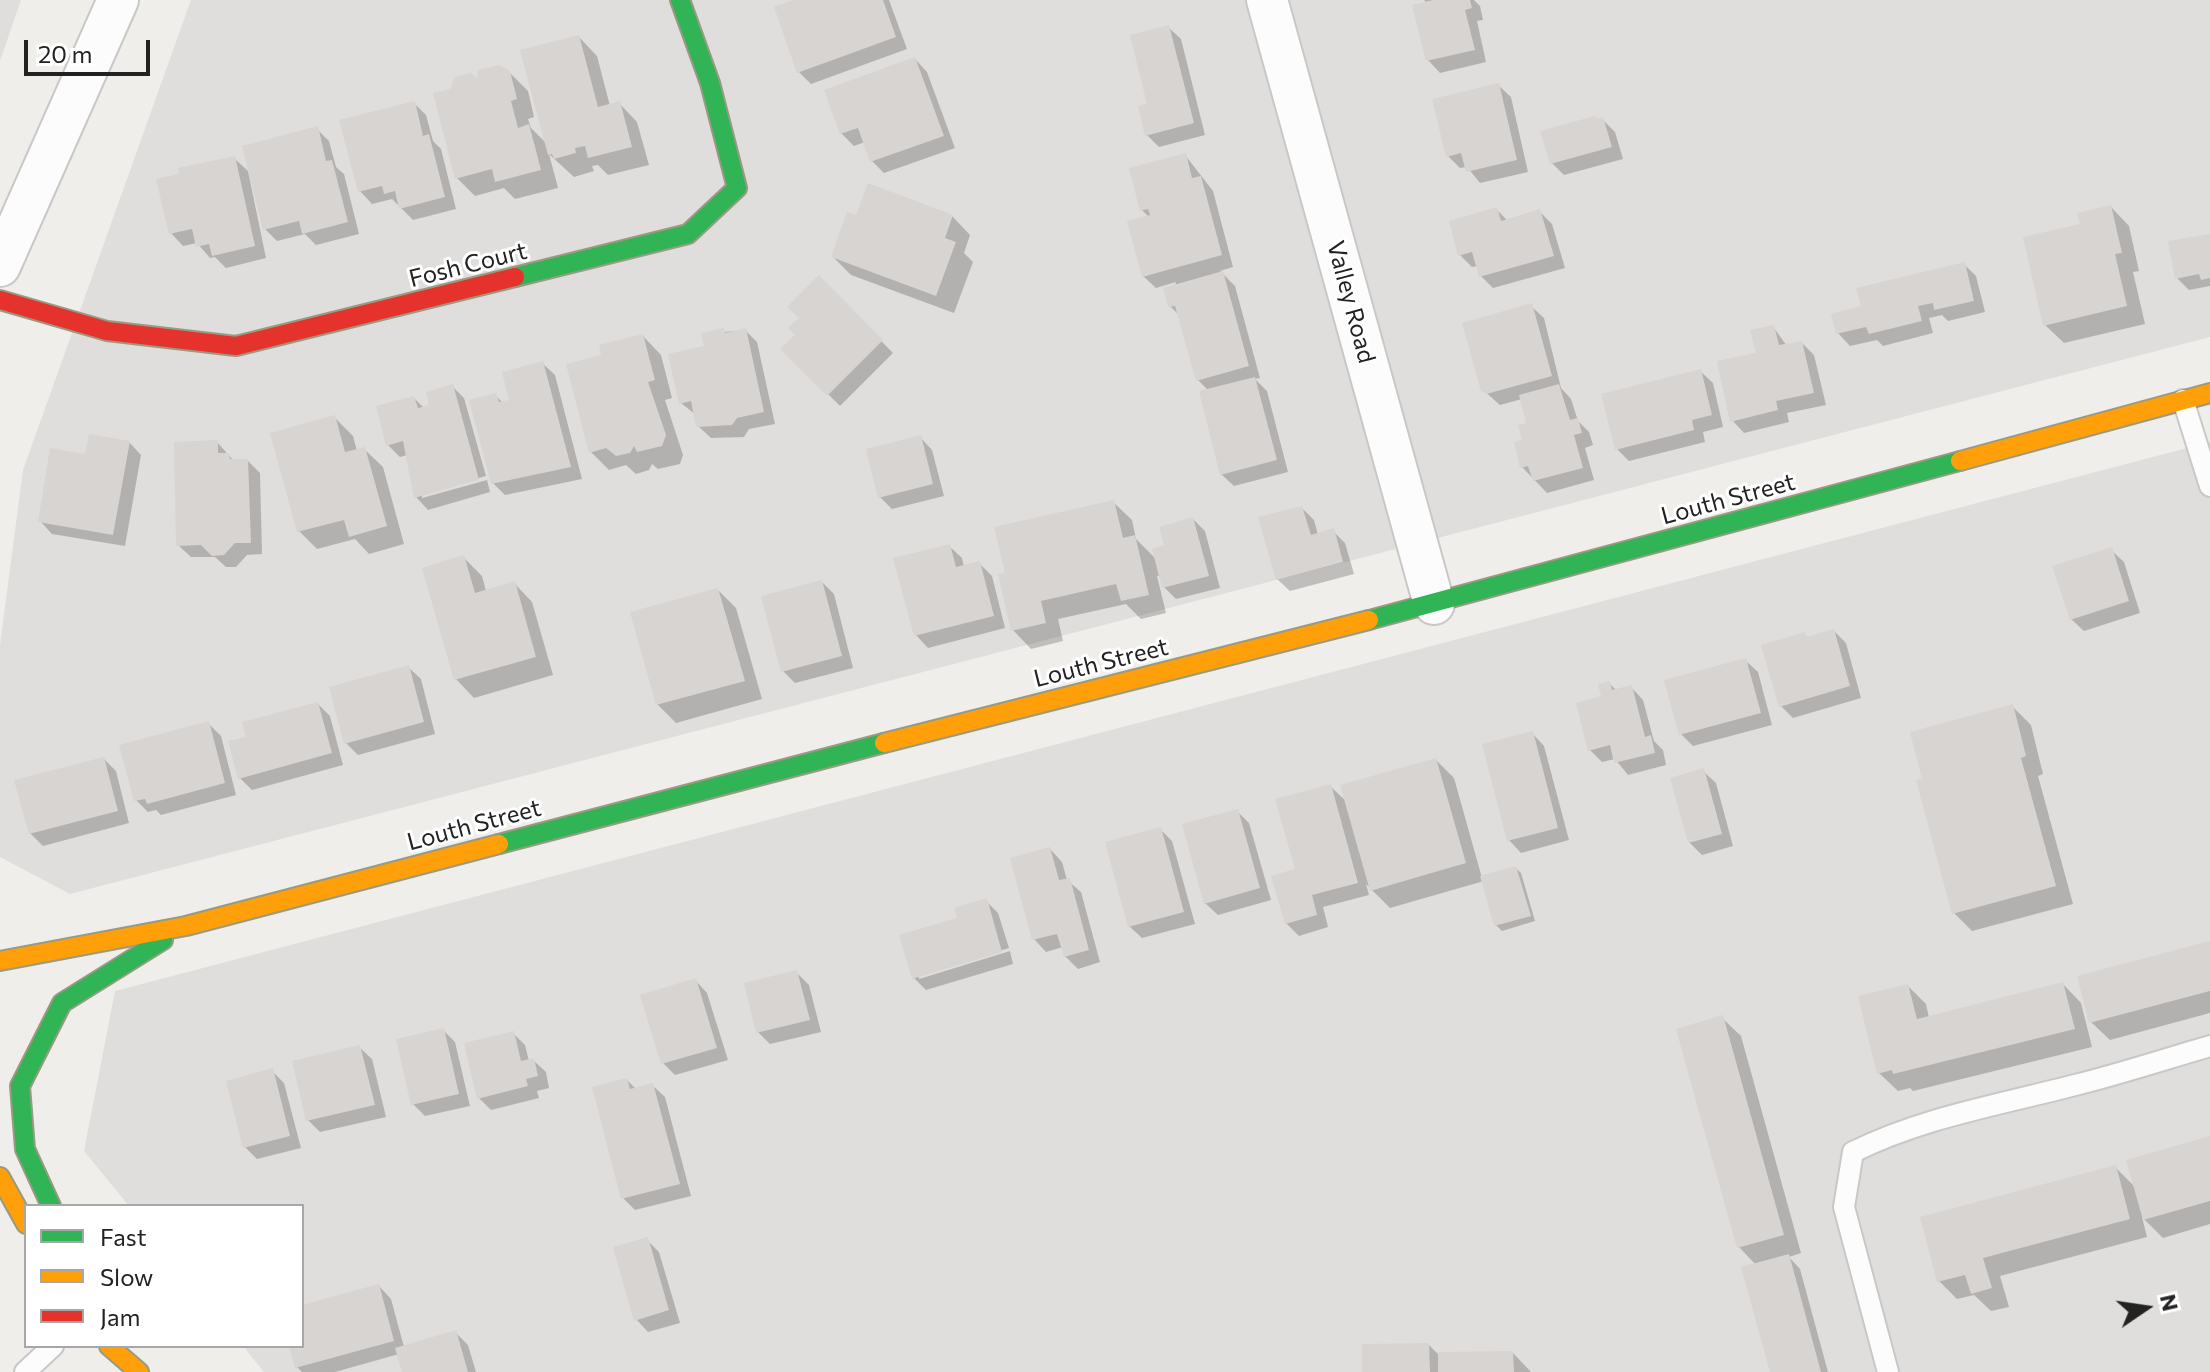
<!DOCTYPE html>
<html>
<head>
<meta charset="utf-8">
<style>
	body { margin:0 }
	#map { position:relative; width:2210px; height:1372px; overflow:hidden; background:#f0eeeb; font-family:Commissioner,sans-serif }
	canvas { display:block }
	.legend { position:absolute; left:24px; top:1204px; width:280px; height:144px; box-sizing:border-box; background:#fff; border:2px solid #a7a7a7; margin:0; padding:10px 14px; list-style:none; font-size:24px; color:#222 }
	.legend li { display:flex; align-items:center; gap:16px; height:40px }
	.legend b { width:40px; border:2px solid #a7a7a7 }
	.north { position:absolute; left:2106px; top:1268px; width:80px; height:80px; -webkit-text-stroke:6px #fff; paint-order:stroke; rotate:77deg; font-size:22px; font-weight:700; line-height:32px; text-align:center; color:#222 }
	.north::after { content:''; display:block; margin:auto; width:28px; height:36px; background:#222; clip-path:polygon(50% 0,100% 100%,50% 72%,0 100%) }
	.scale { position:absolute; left:24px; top:40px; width:126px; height:36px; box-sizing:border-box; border:4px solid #222; border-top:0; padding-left:10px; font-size:24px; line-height:28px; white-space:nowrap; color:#222; -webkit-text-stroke:6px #fff; paint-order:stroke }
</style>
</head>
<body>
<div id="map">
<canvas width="2210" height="1372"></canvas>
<ul class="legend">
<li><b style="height:10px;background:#30b455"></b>Fast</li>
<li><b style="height:10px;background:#ff9f0a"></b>Slow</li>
<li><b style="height:10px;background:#e5322d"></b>Jam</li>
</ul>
<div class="north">N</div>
<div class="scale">20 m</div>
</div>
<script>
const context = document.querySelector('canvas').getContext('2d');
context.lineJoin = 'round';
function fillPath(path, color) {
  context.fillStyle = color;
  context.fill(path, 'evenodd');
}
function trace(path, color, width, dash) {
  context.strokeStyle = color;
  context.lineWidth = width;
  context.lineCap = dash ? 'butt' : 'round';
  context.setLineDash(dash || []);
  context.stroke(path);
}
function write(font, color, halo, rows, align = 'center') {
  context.font = font + ' Commissioner,sans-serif';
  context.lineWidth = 6;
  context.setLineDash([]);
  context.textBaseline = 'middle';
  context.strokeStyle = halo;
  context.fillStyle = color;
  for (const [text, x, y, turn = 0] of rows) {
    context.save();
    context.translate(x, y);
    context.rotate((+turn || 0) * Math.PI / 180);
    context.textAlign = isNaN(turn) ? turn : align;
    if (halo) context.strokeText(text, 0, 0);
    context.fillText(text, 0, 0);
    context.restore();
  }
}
fillPath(new Path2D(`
	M0,0H21L0,61Z
	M191,0H2210V337L70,894L0,857V645L23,470Z
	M2210,442V1372H264L243,1346H302V1206H129L84,1151L115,991Z`), '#dfdedc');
fillPath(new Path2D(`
	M799,0H889L907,49L811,84L799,72Z
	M1424,0H1474L1480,6L1483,20L1477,21L1486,62L1440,73L1428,60L1427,3Z
	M1168,27L1181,39L1205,135L1159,147L1147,135L1149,105Z
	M579,37L597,56L610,106L619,103L637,122L649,165L608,175L598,165L592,166L594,171L574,177L549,154L558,188L515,199L504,188L475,196L457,178L479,82L509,72L528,91L534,117L528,119L531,128L548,145Z
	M915,59L927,72L955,148L884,173L872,161L865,142L854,146L841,133Z
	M1498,85L1511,97L1528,172L1480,183L1467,167L1460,168L1448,156Z
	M414,103L426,115L433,141L441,149L456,209L413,220L392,199L372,204L360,191Z
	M1603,120L1615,132L1623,159L1564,175L1552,163Z
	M317,129L329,141L336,167L344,174L359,234L316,245L305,234L277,241L265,229Z
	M1185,155L1213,191L1233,267L1220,271L1235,286L1260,378L1255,379L1267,391L1288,472L1234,486L1221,474L1209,391L1198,380L1180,316L1170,306L1176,282L1156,288L1143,276L1149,217L1142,210Z
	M234,158L248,171L266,258L226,268L215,257L210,258L197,243L183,246L171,233Z
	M2111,207L2129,226L2139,271L2133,272L2145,324L2064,343L2045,325L2082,226Z
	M1496,209L1508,221L1540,212L1552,224L1565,268L1493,288L1481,276L1478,266L1472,267L1460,255Z
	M952,216L970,235L964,253L973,262L954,313L851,275L833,257L857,218Z
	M2210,236V286L2189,290L2177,278Z
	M1964,264L1976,276L1985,312L1948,321L1942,315L1929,318L1933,333L1883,346L1877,340L1850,346L1838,333L1864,307Z
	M819,278L893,353L840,406L783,349L797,335Z
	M1531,306L1544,318L1561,388L1571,399L1578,421L1589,432L1593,445L1585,448L1594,480L1547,493L1522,467L1529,424L1522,399L1500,405L1483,390Z
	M1774,328L1787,346L1802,343L1814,355L1826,405L1787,413L1789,422L1744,433L1732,420L1758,354Z
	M745,330L757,342L775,424L749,429L744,437L711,438L698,426L696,415L681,403L706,348L703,334Z
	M643,336L661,355L672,398L665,400L683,455L680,464L658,469L652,464L649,470L636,474L626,465L609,470L591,452L604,356Z
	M542,363L555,375L582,479L505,495L493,483L495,395L503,403L511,402Z
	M1700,371L1713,383L1723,427L1703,432L1705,442L1629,461L1617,449Z
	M452,386L464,398L486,476L422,494V498L487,480L490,492L428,510L416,497L407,455L400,457L388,445L414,398L424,408L432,406Z
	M335,418L353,436L357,451L364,449L383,467L404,544L369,554L355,539L317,549L299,531Z
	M920,437L932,450L944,496L892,509L880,497Z
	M129,442L141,455L125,546L52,534L40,521L86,457Z
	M217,442L234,461H248L260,473L262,554L247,555L236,567H226L215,557H191L178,545Z
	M1113,502L1132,520L1136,539L1157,560L1193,519L1205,531L1220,588L1176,599L1164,587L1161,575L1157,576L1166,613L1141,619L1126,604L1058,619L1063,641L1031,649L1013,630L1007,574Z
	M1302,508L1314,520L1318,535L1333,531L1345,543L1354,574L1290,591L1277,579Z
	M949,546L962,558L964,567L979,563L992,576L1005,628L928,648L916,635Z
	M2111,550L2124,562L2140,613L2084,631L2071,619Z
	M464,558L482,576L486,591L514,583L532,602L553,675L474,698L456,679Z
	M822,582L834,594L853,668L795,683L783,671Z
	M718,590L736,608L762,699L676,723L657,704Z
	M1834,631L1846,643L1861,698L1793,718L1781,706L1804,634L1809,639Z
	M1745,660L1758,672L1772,725L1693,746L1681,734Z
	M408,667L421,679L435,734L358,755L346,743Z
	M1609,683L1617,691L1631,687L1643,700L1654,741L1663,750L1666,765L1628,775L1615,759L1602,762L1590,750Z
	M318,704L330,716L343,765L252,790L240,778L249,738Z
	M2012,706L2031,725L2043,774L2038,776L2073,904L1972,931L1954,913L1925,780Z
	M208,723L221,736L236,795L161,815L156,810L148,812L136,800Z
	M1532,733L1544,746L1569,840L1521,853L1509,840Z
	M104,759L116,771L129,823L43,846L30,833Z
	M1436,760L1454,778L1482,878L1516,868L1521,873L1535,921L1502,931L1496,925L1484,881L1390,908L1366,884L1369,895L1323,907L1328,927L1299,936L1286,923L1297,871L1330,786L1347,802Z
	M1703,771L1716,783L1733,846L1702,855L1689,842Z
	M1237,811L1249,823L1271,900L1218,915L1205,903Z
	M1160,829L1172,841L1195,924L1142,938L1129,926Z
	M1050,849L1062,862L1067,880L1081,892L1100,962L1078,969L1065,956L1063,947L1046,952L1034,939Z
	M986,901L998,913L1009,948L919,975V979L1010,951L1013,964L926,990L914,978L959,920Z
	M2210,943V1013L2110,1040L2091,1022Z
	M797,973L809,985L821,1032L770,1044L758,1032Z
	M695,980L707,993L728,1060L675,1075L663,1063Z
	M2063,984L2081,1003L2092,1047L1913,1091L1910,1088L1898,1091L1879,1073L1908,986L1926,1004L1929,1018Z
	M1722,1018L1741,1036L1801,1253L1789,1257L1800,1269L1828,1372H1772L1756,1265L1739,1247Z
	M443,1030L455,1042L470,1106L425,1116L413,1104Z
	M513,1033L525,1045L529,1061L533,1060L546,1072L549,1088L537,1091L539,1098L491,1110L479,1098Z
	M359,1047L372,1059L386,1117L320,1132L308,1120Z
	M272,1071L284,1083L301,1148L257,1159L245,1147Z
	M627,1080L636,1089L652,1085L665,1097L691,1196L635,1210L623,1198Z
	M2210,1138V1224L2163,1238L2142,1217L2147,1237L2000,1276L2009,1307L1991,1311L1974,1295L1957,1299L1939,1281L2115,1167L2136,1188Z
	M647,1240L659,1252L680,1323L648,1332L636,1319Z
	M379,1286L391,1299L404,1347L455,1332L468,1345L476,1372H405L399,1354L335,1372H302L297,1367L291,1346H302V1307Z
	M1429,1345L1438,1354L1513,1353L1531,1372H1364Z`), '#0003');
fillPath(new Path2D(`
	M793,0H883L896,37L797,73L774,7Z
	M1433,0H1470L1472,8L1465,10L1475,50L1426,61L1412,5Z
	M1169,25L1194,123L1145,136L1138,106L1147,104L1130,35Z
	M579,35L598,107L620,101L632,147L588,158L585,146L575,148L576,153L554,159L552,154L548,155L520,50Z
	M915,57L944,136L870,162L858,128L840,134L824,90Z
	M499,65L510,71L517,99L511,101L518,128L529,124L541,170L495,182L492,169L455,179L433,93L450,89L455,77L470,73L477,78L478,70Z
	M1499,83L1517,160L1466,172L1461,153L1446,157L1432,99Z
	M415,101L423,136L429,134L445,197L399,209L395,191L384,194L382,186L358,192L339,120Z
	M1595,116L1596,119L1603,117L1612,147L1550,164L1540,131Z
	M318,126L326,161L332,160L348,222L302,234L299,221L263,230L242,146Z
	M1186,153L1192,178L1201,176L1222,255L1142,277L1127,221L1150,215L1148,209L1140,211L1129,168Z
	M235,156L255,246L212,256L209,244L196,247L192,229L169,234L156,179L179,174L178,168Z
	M868,183L953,215L945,238L956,242L936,296L831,257L847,212L856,215Z
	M2111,205L2122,253L2115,254L2127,306L2043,326L2023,237L2080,224L2077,213Z
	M1497,207L1501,221L1540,209L1554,256L1479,277L1472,252L1458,256L1449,221Z
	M2210,234V278L2201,280L2199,274L2175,279L2168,241Z
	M1965,262L1974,301L1934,310L1933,303L1918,306L1922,321L1869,334L1866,327L1836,334L1831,314L1861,306L1856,288Z
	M1223,271L1249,366L1196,381L1175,306L1168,307L1163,288Z
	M819,275L883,340L827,396L780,349L795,335L788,328L799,318L787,307Z
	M1532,303L1552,376L1486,394L1481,391L1462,323Z
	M1774,325L1779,345L1802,341L1814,393L1776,401L1778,410L1730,422L1717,361L1756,353L1750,330Z
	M724,328L725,333L746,328L764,412L737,418L732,425L696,427L691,401L679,404L668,354L704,346L701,333Z
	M643,334L655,380L648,382L666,435L662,446L637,452L634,446L630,453L616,456L606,448L589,453L566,364L601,355L599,345Z
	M543,361L571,467L491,484L469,400L496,393L499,402L509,400L502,372Z
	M1701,369L1712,415L1692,420L1694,430L1615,450L1601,394Z
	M1255,377L1277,460L1220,475L1199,391Z
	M453,384L479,480L414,498L403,441L386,446L376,406L414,396L418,408L429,405L426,392Z
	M1559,384L1570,420L1578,418L1582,433L1574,435L1583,468L1533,481L1528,466L1520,468L1514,442L1522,440L1518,425L1526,423L1519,395Z
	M335,415L345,452L365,447L387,526L349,537L344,520L297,532L270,433Z
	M89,434L130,441L113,535L38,522L50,448L85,454Z
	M921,435L933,484L878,498L866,449Z
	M218,440V453H229L230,459H248L251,543H235L224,555L212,556L201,545L176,546L174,442Z
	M1114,500L1123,538L1135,535L1149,595L1121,601L1116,584L1041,601L1046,623L1011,631L998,574L1005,573L994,527Z
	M1302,506L1311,535L1334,528L1343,562L1276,580L1258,517Z
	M1193,517L1209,576L1162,588L1152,549L1164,545L1159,527Z
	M950,544L956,567L980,561L994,616L914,636L893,558Z
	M2112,547L2129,601L2070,620L2052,566Z
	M464,555L475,593L515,581L536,657L454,680L422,568Z
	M822,580L842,656L781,672L761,596Z
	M718,588L745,681L656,705L630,612Z
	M1834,629L1850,686L1779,707L1761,645L1805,632L1806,637Z
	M1746,658L1761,713L1679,735L1664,680Z
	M409,665L424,722L344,744L329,687Z
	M1610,681L1612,690L1632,685L1645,737L1651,735L1655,753L1614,763L1610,745L1588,751L1576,703L1601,696L1598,684Z
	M318,702L332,753L238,779L228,741L246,737L242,722Z
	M2013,704L2026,756L2021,758L2056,886L1952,914L1916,780L1922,779L1910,732Z
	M209,721L225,783L147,804L145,799L134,801L119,745Z
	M1533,731L1558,828L1507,841L1482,744Z
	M104,757L118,811L29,834L14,780Z
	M1436,758L1466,863L1370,891L1340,785Z
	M1704,768L1722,834L1688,843L1670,778Z
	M1331,784L1358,883L1312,895L1317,915L1285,924L1271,876L1295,869L1275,799Z
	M1238,809L1260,888L1204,904L1182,824Z
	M1161,827L1184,912L1128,927L1105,842Z
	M1050,847L1059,880L1070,878L1089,950L1064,957L1057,934L1032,940L1010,858Z
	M1516,866L1531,916L1494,926L1480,876Z
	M987,898L1002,952L912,979L899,935L957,918L954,908Z
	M2210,941V991L2089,1023L2077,976Z
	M797,970L810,1020L756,1033L744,983Z
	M696,978L717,1048L661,1064L640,995Z
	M2063,982L2075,1029L1893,1074L1892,1070L1877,1074L1858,996L1908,984L1917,1019Z
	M1723,1015L1784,1235L1737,1248L1676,1029Z
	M444,1028L459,1094L411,1105L396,1039Z
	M514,1031L521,1061L534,1058L538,1076L526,1079L528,1086L477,1099L464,1043Z
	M360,1045L375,1105L306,1121L292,1061Z
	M273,1068L290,1136L243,1148L226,1081Z
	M627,1078L630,1089L653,1083L680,1184L621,1199L592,1087Z
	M2210,1136V1201L2143,1220L2126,1160Z
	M2116,1165L2130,1219L1983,1258L1992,1288L1971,1294L1965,1275L1937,1282L1920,1217Z
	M648,1237L669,1310L634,1321L613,1247Z
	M1789,1254L1821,1372H1770L1741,1267Z
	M379,1284L394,1341L295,1368L289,1346H302V1305Z
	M456,1330L468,1372H402L395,1348Z
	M1429,1343L1430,1372H1362V1344Z
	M1513,1351L1514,1372H1438V1352Z`), '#d7d4d2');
const lane = new Path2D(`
	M2183,400L2210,486
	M25,1372L53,1346
	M1888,1372L1844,1207L1853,1152C1924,1117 1999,1105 2075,1085C2120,1074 2165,1059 2210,1046`);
const street = new Path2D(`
	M1267,0L1434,604
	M0,266L118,0`);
const fast = new Path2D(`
	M515,277L688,234L737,188L710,83L680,0
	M1369,620L1960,461
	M499,844L884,743
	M51,1206L25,1149L20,1086L62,1003L163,940`);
const slow = new Path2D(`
	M1960,461L2210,393
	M884,743L1369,620
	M0,961L186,926L499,844
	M0,1177L26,1224
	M109,1346L139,1372`);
const jam = new Path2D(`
	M0,300L107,331L236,346L515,277`);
trace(lane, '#c9c8c7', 24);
trace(street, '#c9c8c7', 44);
trace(fast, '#999a82', 22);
trace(slow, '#999a82', 22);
trace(jam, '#999a82', 22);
trace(lane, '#fdfcfc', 20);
trace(street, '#fdfcfc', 40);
trace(fast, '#30b455', 18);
trace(slow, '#ff9f0a', 18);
trace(jam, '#e5322d', 18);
write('24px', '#222', '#fff', [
	["Fosh Court",468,265,-14],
	["Valley Road",1351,302,75],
	["Louth Street",1728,499,-15],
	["Louth Street",1101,663,-14],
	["Louth Street",474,825,-15]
]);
</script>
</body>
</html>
